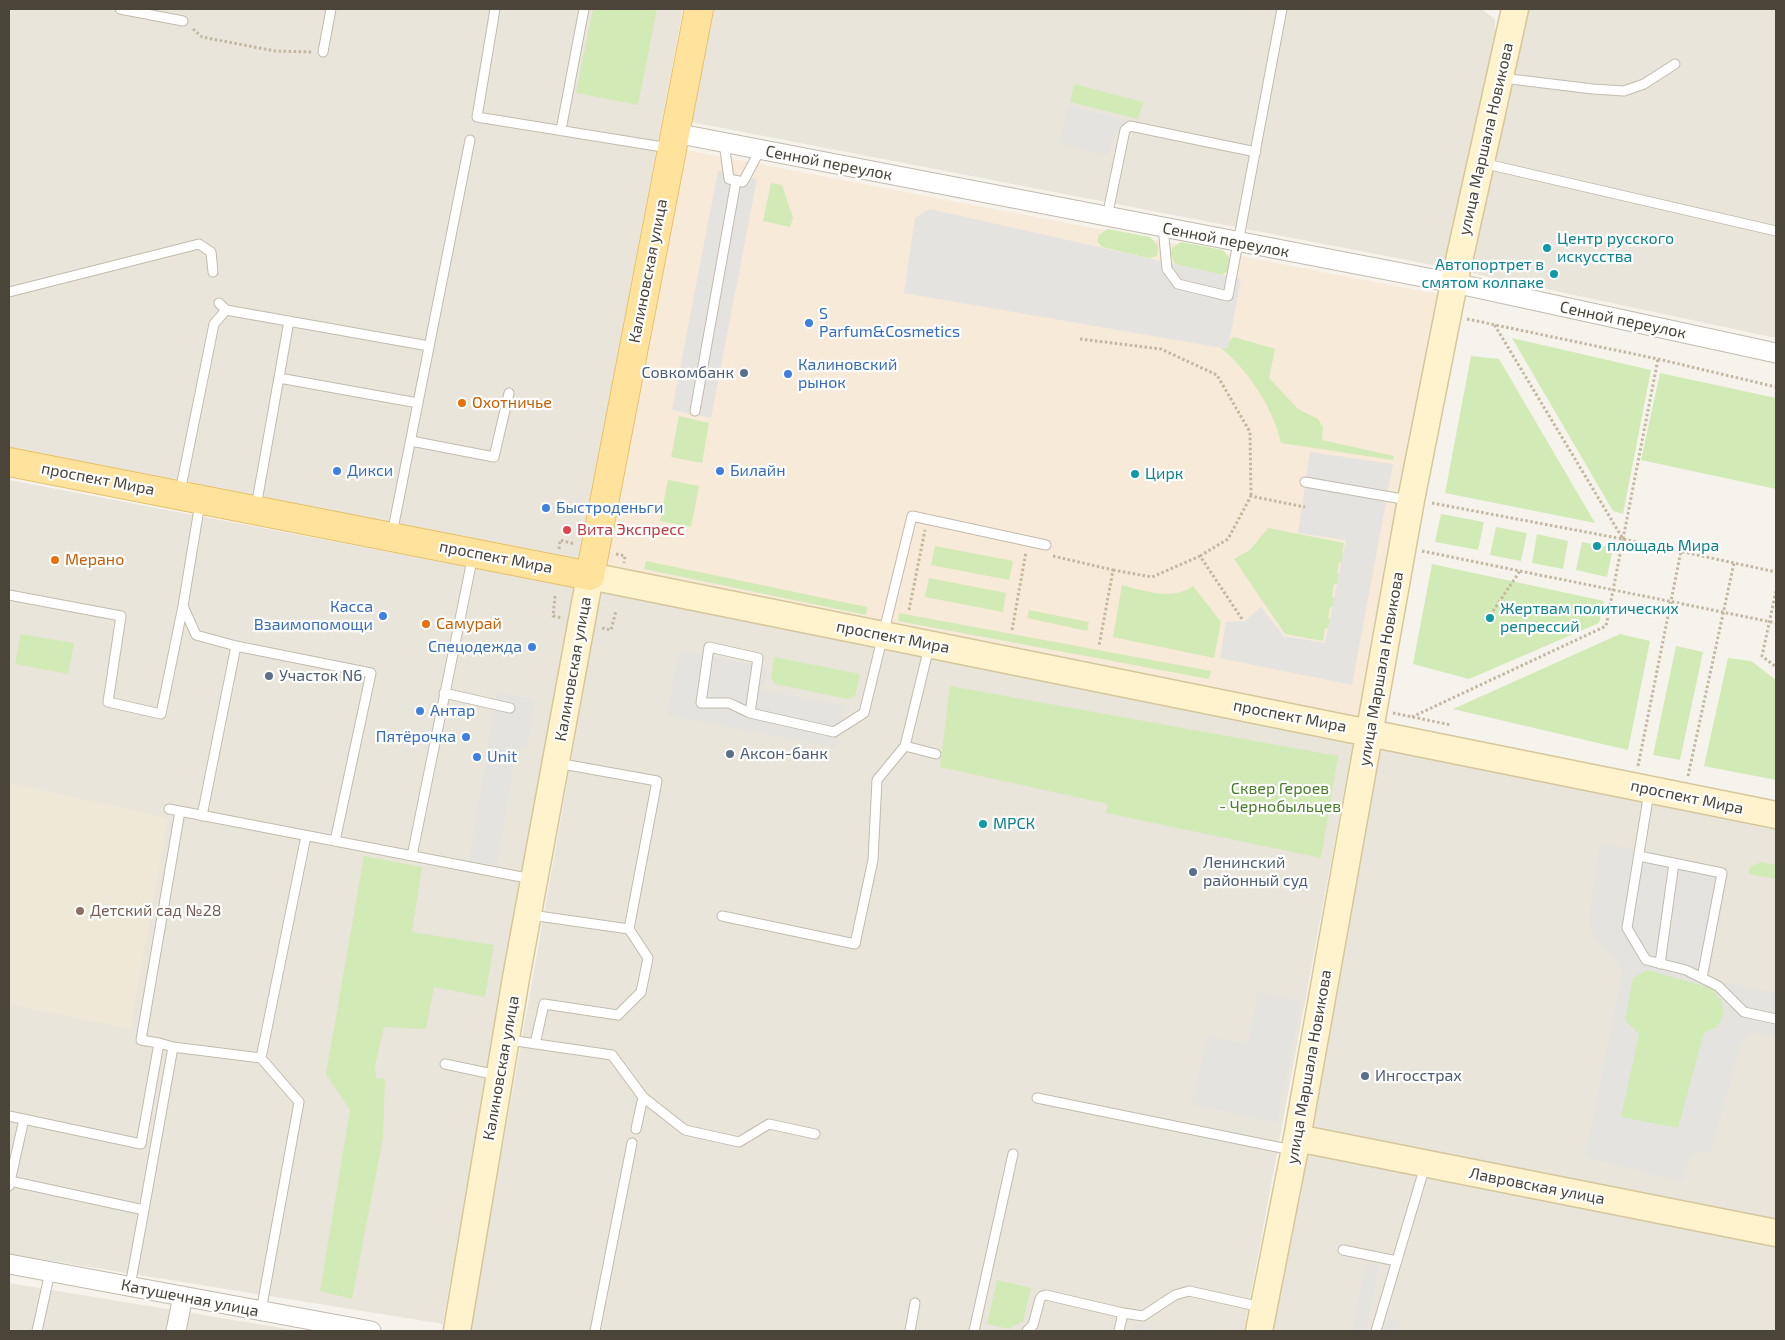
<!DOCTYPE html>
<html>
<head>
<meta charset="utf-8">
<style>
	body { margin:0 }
	#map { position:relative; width:1785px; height:1340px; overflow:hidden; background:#f6f3ec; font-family:"Exo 2",sans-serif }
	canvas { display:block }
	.frame { position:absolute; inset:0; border:10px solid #4b4439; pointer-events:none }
</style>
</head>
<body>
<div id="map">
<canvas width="1785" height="1340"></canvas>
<div class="frame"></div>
</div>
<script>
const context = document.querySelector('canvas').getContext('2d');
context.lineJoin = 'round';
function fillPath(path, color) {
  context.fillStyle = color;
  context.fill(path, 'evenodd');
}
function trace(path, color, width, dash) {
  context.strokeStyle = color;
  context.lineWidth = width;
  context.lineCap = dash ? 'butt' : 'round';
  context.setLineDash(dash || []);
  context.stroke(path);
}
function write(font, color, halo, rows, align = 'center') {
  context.font = font + ' "Exo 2",sans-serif';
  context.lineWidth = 4.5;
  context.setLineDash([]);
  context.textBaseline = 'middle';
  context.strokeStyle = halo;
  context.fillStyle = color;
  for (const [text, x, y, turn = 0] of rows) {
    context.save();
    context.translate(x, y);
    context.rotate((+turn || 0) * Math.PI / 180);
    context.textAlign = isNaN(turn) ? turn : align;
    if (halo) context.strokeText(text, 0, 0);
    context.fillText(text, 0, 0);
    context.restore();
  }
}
fillPath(new Path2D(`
	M9,9H683L579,559L9,448Z
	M712,9H1481L1495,19V38L1443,267L691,122Z
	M1529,9H1776V338L1471,273Z
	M9,480L574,587L503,976L443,1324L9,1254Z
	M601,592L1353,743L1244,1331H470Z
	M1380,748L1776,830V1225L1309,1132Z
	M1304,1152L1776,1247V1331H1271Z
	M9,1283L300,1331H9Z`), '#eae5da');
fillPath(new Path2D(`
	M686,150L1438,294L1358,716L606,565Z`), '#f7ead8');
fillPath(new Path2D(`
	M9,783L168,818L130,1029L9,1004Z`), '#efe8d6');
fillPath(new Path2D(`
	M593,9H657L638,105L576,93Z
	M1074,84L1143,102L1138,119L1070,102Z
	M771,183L782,185L793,218L790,227L763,221Z
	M1108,229L1150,237L1158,246L1157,256L1149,258L1102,247L1097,241L1099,235Z
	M1181,242L1223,250L1231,260L1230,269L1222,275L1175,264L1171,254L1172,248Z
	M1234,337L1275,349L1269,378L1298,409L1318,419L1323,427L1322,440L1394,456L1393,460L1281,443C1273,407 1248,370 1220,347Z
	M1512,338L1651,370L1623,514L1613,511Z
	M1471,356L1499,359L1595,523L1445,493Z
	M1660,373L1776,398V489L1641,460Z
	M679,416L709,423L702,463L671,457Z
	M668,480L699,486L691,527L660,521Z
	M1441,514L1484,522L1478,550L1435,542Z
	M1496,527L1527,533L1521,561L1490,555Z
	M1268,528L1344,543L1342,553L1346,554L1344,563L1339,562L1337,574L1341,575L1339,584H1334L1332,597L1336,598L1334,607H1330L1328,618L1331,619L1330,629L1325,628L1323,641L1285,634L1234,559L1250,550Z
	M1537,534L1568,541L1563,569L1532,563Z
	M1582,542L1613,548L1607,577L1576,570Z
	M935,546L1013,561L1009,580L931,565Z
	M646,561L867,607L866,615L644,569Z
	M1432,564L1604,601L1599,623L1469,679L1413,664Z
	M929,578L1006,593L1003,612L925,597Z
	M1122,585C1145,591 1172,601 1193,586L1221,622L1214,658L1113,637Z
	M1029,610L1089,622L1087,631L1027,618Z
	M899,613L1211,671L1209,679L898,621Z
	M21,634L74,643L68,674L15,664Z
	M1620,634L1650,641L1628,750L1453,709Z
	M1676,646L1703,652L1680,760L1653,755Z
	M774,657L860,674L855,696L848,699L775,684L771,677Z
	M1728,658L1751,661L1776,680V780L1704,766Z
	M950,686L1338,756L1321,858L1106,813L1108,804L940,767Z
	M364,856L422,867L412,932L494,945L485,997L434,987L426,1029L384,1027L375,1066L376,1078L385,1079L383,1138L352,1299L320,1291L350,1110L326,1074Z
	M1761,862L1776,865V879L1749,874L1750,867Z
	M1649,968L1715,987L1724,1002L1723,1019L1679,1130L1620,1118L1624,1021L1632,977Z
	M997,1280L1031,1288L1023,1321L1009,1329L987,1324Z`), '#d2eab5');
fillPath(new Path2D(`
	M1069,106L1126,120L1123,133L1114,131L1108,156L1059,144Z
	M718,171L757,179L711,418L672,410Z
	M930,209L1241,279L1228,349L904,293L915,218Z
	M1310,452L1393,464L1352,685L1220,658L1226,622L1245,621L1261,607L1284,636L1325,643L1346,540L1298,533Z
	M679,650L768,667L763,690L844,706L836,748L667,715Z
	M497,692L535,699L527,748L517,747L497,865L469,861Z
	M1600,843L1693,861L1727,880L1709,980L1776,993V1038L1753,1033L1745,1038L1741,1043L1711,1152L1694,1153L1688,1159L1683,1182L1585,1157L1622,974L1621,968L1616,961L1592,934L1589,919ZM1647,970L1712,988L1722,1002L1723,1013L1721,1021L1716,1027L1704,1033L1678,1128L1621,1117L1639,1034L1625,1020L1633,978Z
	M1258,992L1302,1001L1277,1123L1192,1105L1207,1036L1248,1044Z
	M1366,1263L1379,1266L1366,1331H1352Z
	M1388,1317L1400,1320L1397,1331H1384Z
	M1134,1323L1150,1327L1149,1331H1132Z`), '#e5e3e0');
const lane = new Path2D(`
	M120,9L183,21
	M495,9L477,117L669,148
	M323,52L331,9
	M1502,78L1593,89L1624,91L1644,84L1675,64
	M561,130L584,9
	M724,143L729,179L743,182L760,150
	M1482,163L1776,231
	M1107,217L1125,130L1130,126L1256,152
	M1163,227L1167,269L1178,284L1228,296L1282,9
	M9,292L199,244L211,252L213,272
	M219,303L226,310L429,346
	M279,378L418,403
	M695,411L736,181
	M411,441L494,457L509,393
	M1305,482L1408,500
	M180,492L214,324L226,310
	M200,503L183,606L196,635L236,646L371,673L335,841
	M256,507L289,321
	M392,534L470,140
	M9,595L121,616L108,702L161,714L183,606
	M929,647L905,746L936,754
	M444,693L510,708
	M750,713L729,703H701L709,647L758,658L750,713L834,732L864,713L912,516L1046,545
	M557,763L657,781L629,929
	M1649,792L1627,928L1646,960L1686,970L1718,986L1744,1012L1776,1019
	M169,809L532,879
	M202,816L236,646
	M412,856L473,555
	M1639,856L1722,873L1702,978
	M531,915L629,929L648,958L641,992L618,1015L544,1004L535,1044
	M722,916L855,944L873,860L877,780L905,746
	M1660,964L1674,863
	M509,1040L612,1055L643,1097L636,1129
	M173,1047L261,1058
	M445,1064L497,1075
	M643,1097L685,1130L739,1142L769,1124L815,1134
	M1037,1098L1292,1150
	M9,1116L141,1144L159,1043L141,1040L180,811
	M10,1181L144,1210L130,1286
	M9,1186L24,1119
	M144,1210L173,1047L159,1043
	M1343,1250L1397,1261
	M261,1311L299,1102L261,1058L306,836
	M1123,1313L1143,1316L1175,1295L1189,1291L1261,1307
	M37,1331L50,1272
	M595,1331L632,1143
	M910,1331L915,1303
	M974,1331L1013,1154
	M1027,1331L1033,1325L1040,1299L1042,1296L1046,1295L1123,1313L1119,1331
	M1376,1331L1425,1166`);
const street = new Path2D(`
	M675,133L1454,283L1776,353
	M9,1264L371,1331
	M176,1331L183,1296`);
const secondary = new Path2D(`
	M1297,1138L1776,1233
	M457,1331L516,978L590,576L1776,815
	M1259,1331L1297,1138L1411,500L1454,283L1515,9`);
const primary = new Path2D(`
	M9,462L590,576L699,9`);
trace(lane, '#c2bbae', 11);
trace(street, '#c2bbae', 21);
trace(secondary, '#d6c79b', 29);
trace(primary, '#e6c16a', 30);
trace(new Path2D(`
	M193,29L202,37L275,51L312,52
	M1467,319L1658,359L1776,387
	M1080,339L1161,349L1217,375L1250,432L1251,496
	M1432,503L1623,539L1776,572
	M1623,539L1658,359
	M559,549L560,540L575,544
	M1422,551L1776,623
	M616,554L625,556L624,563
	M1053,556L1113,570L1099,646
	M1200,556L1228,539L1251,496L1305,507
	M1113,570L1152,577L1200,556L1242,619
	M1776,591L1762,656L1776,667
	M555,596L553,616L563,618
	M909,610L925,530
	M1493,611L1520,571
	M602,628L611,630L616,611
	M1012,630L1026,552
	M1393,713L1451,725
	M1412,717L1606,626L1623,539L1494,324
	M1638,766L1681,551
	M1688,776L1734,563`), '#c4b79f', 3, [2.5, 2.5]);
trace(lane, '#fff', 9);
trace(street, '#fff', 19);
trace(secondary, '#fff3cd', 26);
trace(primary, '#ffe39c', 28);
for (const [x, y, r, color] of [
	[1547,248,5,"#0f9aa8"],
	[1554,274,5,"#0f9aa8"],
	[809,323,5,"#3f7fe0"],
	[744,373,5,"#5c6f8a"],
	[788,374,5,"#3f7fe0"],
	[462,403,5,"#e8710a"],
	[337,471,5,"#3f7fe0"],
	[720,471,5,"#3f7fe0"],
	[1135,474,5,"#0f9aa8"],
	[546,508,5,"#3f7fe0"],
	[567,530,5,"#e0444e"],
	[1597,546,5,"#0f9aa8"],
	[55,560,5,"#e8710a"],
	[383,616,5,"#3f7fe0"],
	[1490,618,5,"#0f9aa8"],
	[426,624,5,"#e8710a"],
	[532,647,5,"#3f7fe0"],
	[269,676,5,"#5c6f8a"],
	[420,711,5,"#3f7fe0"],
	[466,737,5,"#3f7fe0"],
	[730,754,5,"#5c6f8a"],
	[477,757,5,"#3f7fe0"],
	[983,824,5,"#0f9aa8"],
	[1193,872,5,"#5c6f8a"],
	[80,911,5,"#8d6e63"],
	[1365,1076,5,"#5c6f8a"]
]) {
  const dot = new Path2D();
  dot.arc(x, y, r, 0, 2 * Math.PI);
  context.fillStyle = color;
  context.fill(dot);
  trace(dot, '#fff', 2);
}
write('16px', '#4b4439', '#fff', [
	["улица Маршала Новикова",1486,139,-77],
	["Сенной переулок",829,163,11],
	["Сенной переулок",1226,240,11],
	["Калиновская улица",648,271,-79],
	["Сенной переулок",1623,320,12],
	["проспект Мира",98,479,11],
	["проспект Мира",496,557,11],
	["проспект Мира",893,637,11],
	["Калиновская улица",573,669,-80],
	["улица Маршала Новикова",1381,669,-80],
	["проспект Мира",1290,716,11],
	["проспект Мира",1687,797,12],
	["улица Маршала Новикова",1309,1067,-80],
	["Калиновская улица",501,1068,-80],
	["Лавровская улица",1537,1186,11],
	["Катушечная улица",190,1298,11]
]);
write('16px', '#0d838f', '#fff', [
	["Центр русского",1557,239],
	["искусства",1557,257],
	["Автопортрет в",1544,265,"right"],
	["смятом колпаке",1544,283,"right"],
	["Цирк",1145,474],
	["площадь Мира",1607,546],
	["Жертвам политических",1500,609],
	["репрессий",1500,627],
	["МРСК",993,824]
], 'left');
write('16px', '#366cbe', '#fff', [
	["S",819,314],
	["Parfum&Cosmetics",819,332],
	["Калиновский",798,365],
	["рынок",798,383],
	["Дикси",347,471],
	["Билайн",730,471],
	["Быстроденьги",556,508],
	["Касса",373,607,"right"],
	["Взаимопомощи",373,625,"right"],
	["Спецодежда",522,647,"right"],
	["Антар",430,711],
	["Пятёрочка",456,737,"right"],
	["Unit",487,757]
], 'left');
write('16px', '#4e5e75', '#fff', [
	["Совкомбанк",734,373,"right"],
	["Участок N6",279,676],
	["Аксон-банк",740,754],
	["Ленинский",1203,863],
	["районный суд",1203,881],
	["Ингосстрах",1375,1076]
], 'left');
write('16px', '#c56008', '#fff', [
	["Охотничье",472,403],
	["Мерано",65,560],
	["Самурай",436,624]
], 'left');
write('16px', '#be3a42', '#fff', [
	["Вита Экспресс",577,530]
], 'left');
write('16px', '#4a7f2a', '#fff', [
	["Сквер Героев",1280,789],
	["- Чернобыльцев",1280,807]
]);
write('16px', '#785e54', '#fff', [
	["Детский сад №28",90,911]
], 'left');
</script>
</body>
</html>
